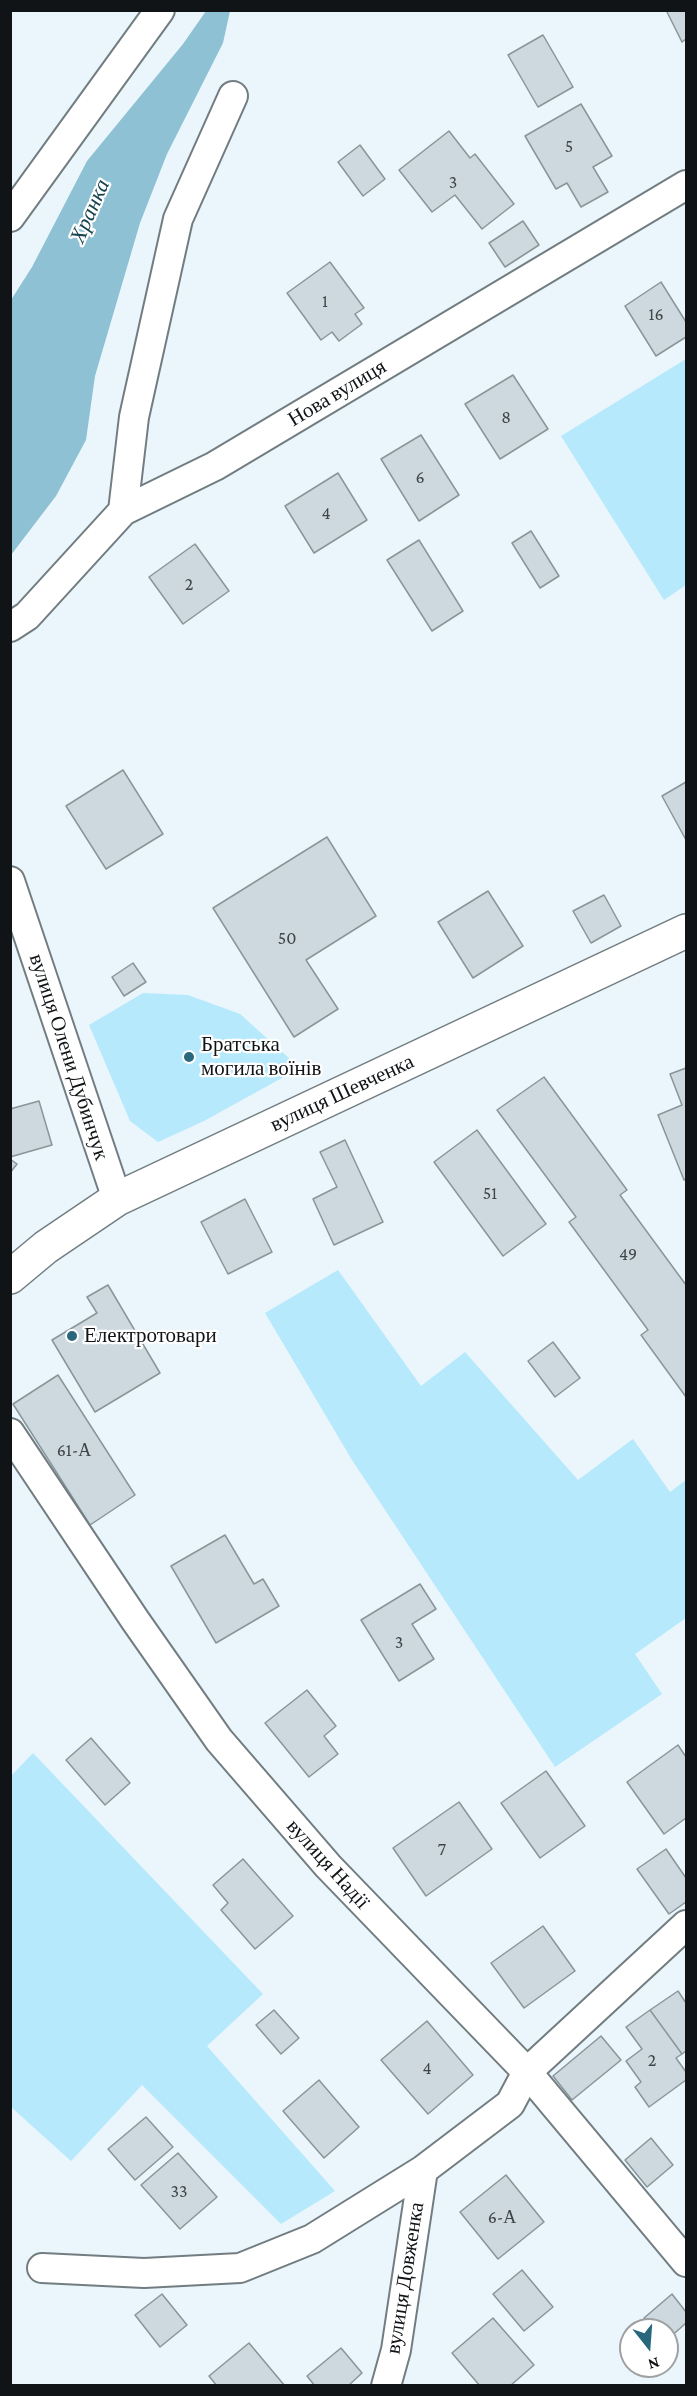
<!DOCTYPE html>
<html>
<head>
<meta charset="utf-8">
<style>
	body { margin:0 }
	#map { position:relative; width:697px; height:2396px; overflow:hidden; background:#eaf6fb; font-family:"Crimson Pro",serif }
	canvas { display:block }
	.frame { position:absolute; inset:0; border:12px solid #101416; pointer-events:none }
	.north { position:absolute; left:619px; top:2318px; width:60px; height:60px; box-sizing:border-box; background:#fff; border:2px solid #9fa1a2; border-radius:50%; rotate:163deg; font-size:16px; font-weight:700; line-height:24px; text-align:center; color:#101416 }
	.north::after { content:''; display:block; margin:auto; width:21px; height:27px; background:#28677c; clip-path:polygon(50% 0,100% 100%,50% 72%,0 100%) }
</style>
</head>
<body>
<div id="map">
<canvas width="697" height="2396"></canvas>
<div class="frame"></div>
<div class="north">N</div>
</div>
<script>
const context = document.querySelector('canvas').getContext('2d');
context.lineJoin = 'round';
function fillPath(path, color) {
  context.fillStyle = color;
  context.fill(path, 'evenodd');
}
function trace(path, color, width, dash) {
  context.strokeStyle = color;
  context.lineWidth = width;
  context.lineCap = dash ? 'butt' : 'round';
  context.setLineDash(dash || []);
  context.stroke(path);
}
function write(font, color, halo, rows, align = 'center') {
  context.font = font + ' "Crimson Pro",serif';
  context.lineWidth = 4.5;
  context.setLineDash([]);
  context.textBaseline = 'middle';
  context.strokeStyle = halo;
  context.fillStyle = color;
  for (const [text, x, y, turn = 0] of rows) {
    context.save();
    context.translate(x, y);
    context.rotate((+turn || 0) * Math.PI / 180);
    context.textAlign = isNaN(turn) ? turn : align;
    if (halo) context.strokeText(text, 0, 0);
    context.fillText(text, 0, 0);
    context.restore();
  }
}
fillPath(new Path2D(`
	M686,359V585L664,600L561,436Z
	M143,993L188,995L240,1014L300,1068L204,1121L158,1142L130,1121L89,1025Z
	M338,1270L421,1386L465,1352L578,1480L633,1439L670,1492L686,1480V1618L635,1654L662,1694L555,1767L352,1460L265,1313Z
	M33,1753L263,1994L207,2046L335,2191L281,2224L142,2085L71,2161L11,2107V1776Z`), '#b6e9fc');
fillPath(new Path2D(`
	M206,11H230L223,43L167,154L140,223L95,376L86,440L56,496L11,555V300L32,267L87,161L183,44Z`), '#8ec1d4');
const building = new Path2D(`
	M666,10H686V39L682,42Z
	M543,35L573,87L538,107L508,55Z
	M581,104L612,156L593,167L608,192L581,207L567,183L556,189L525,136Z
	M449,131L470,158L475,154L514,204L482,229L455,195L432,212L399,170Z
	M360,145L385,179L363,196L338,162Z
	M523,221L539,245L505,267L489,243Z
	M330,262L364,308L355,314L362,324L339,341L332,332L321,340L287,293Z
	M661,282L686,322V337L656,356L625,306Z
	M513,375L548,429L500,459L465,404Z
	M421,435L459,495L419,521L381,459Z
	M338,473L367,520L314,553L285,506Z
	M531,531L559,576L540,588L512,543Z
	M419,540L463,611L432,631L387,560Z
	M195,544L229,591L183,624L149,577Z
	M123,770L163,834L106,869L66,806Z
	M686,782V840L662,796Z
	M327,837L376,916L306,960L338,1009L294,1037L213,908Z
	M488,891L523,946L473,978L438,922Z
	M604,895L621,926L591,943L573,911Z
	M133,963L146,982L124,996L112,977Z
	M686,1068V1179L684,1180L658,1115L682,1105L670,1074Z
	M544,1077L627,1190L620,1195L686,1285V1397L641,1335L648,1330L569,1222L576,1217L497,1110Z
	M39,1101L52,1145L10,1157V1109Z
	M477,1130L546,1224L503,1256L434,1162Z
	M345,1140L383,1222L334,1245L313,1199L337,1187L320,1152Z
	M10,1159L17,1164L10,1173Z
	M245,1199L272,1252L228,1274L201,1222Z
	M108,1285L160,1373L95,1412L52,1340L97,1313L87,1297Z
	M553,1342L580,1378L555,1397L528,1361Z
	M58,1375L135,1495L90,1525L13,1404Z
	M225,1535L254,1584L263,1579L279,1606L216,1643L171,1566Z
	M420,1584L436,1609L412,1624L434,1659L399,1681L361,1620Z
	M307,1690L336,1726L324,1736L338,1754L309,1777L265,1723Z
	M91,1738L130,1783L105,1805L66,1760Z
	M678,1745L686,1757V1818L664,1834L627,1782Z
	M546,1771L585,1826L540,1858L501,1803Z
	M459,1802L492,1849L426,1896L393,1848Z
	M666,1849L686,1878V1902L669,1914L637,1869Z
	M243,1859L293,1916L255,1949L221,1910L228,1903L213,1885Z
	M543,1926L575,1971L524,2008L491,1963Z
	M678,1991L686,2003V2051L682,2054L650,2010Z
	M274,2010L299,2038L281,2054L256,2025Z
	M650,2010L682,2054L676,2058L686,2072V2080L649,2107L635,2087L641,2082L626,2061L642,2049L626,2027Z
	M427,2021L473,2075L428,2114L381,2060Z
	M601,2036L621,2060L572,2100L553,2076Z
	M319,2080L359,2127L324,2158L283,2111Z
	M146,2117L173,2147L135,2180L108,2149Z
	M651,2138L673,2165L647,2187L625,2160Z
	M178,2153L217,2197L180,2229L141,2185Z
	M506,2175L544,2222L498,2259L460,2212Z
	M522,2270L553,2307L524,2331L493,2294Z
	M162,2294L187,2325L160,2347L135,2315Z
	M672,2294L686,2312V2323L667,2340V2330H653L644,2318Z
	M493,2318L534,2365L510,2386H480L452,2353Z
	M249,2343L285,2386H217L209,2376Z
	M341,2348L362,2373L348,2386H315L307,2376Z`);
fillPath(building, '#cdd9de');
trace(building, '#8a9599', 1.5);
const street = new Path2D(`
	M10,217L160,10
	M123,511L134,417L178,219L233,96
	M10,627L27,616L123,511L215,466L686,185
	M10,881L117,1199
	M10,1433L135,1620L219,1740L328,1866L527,2072L686,2262
	M42,2268L144,2273L240,2268L312,2239L423,2170L510,2104L527,2072L686,1925
	M386,2386L396,2350L423,2170`);
const secondary = new Path2D(`
	M10,1277L46,1247L117,1199L686,931`);
trace(street, '#727d81', 32);
trace(secondary, '#727d81', 36);
trace(street, '#fff', 28);
trace(secondary, '#fff', 33);
for (const [x, y, r, color] of [
	[189,1057,6,"#28677c"],
	[72,1336,6,"#28677c"]
]) {
  const dot = new Path2D();
  dot.arc(x, y, r, 0, 2 * Math.PI);
  context.fillStyle = color;
  context.fill(dot);
  trace(dot, '#fff', 2);
}
write('18px', '#3f4548', null, [
	["5",569,146],
	["3",453,182],
	["1",325,301],
	["16",656,314],
	["8",506,417],
	["6",420,477],
	["4",326,513],
	["2",189,584],
	["50",287,938],
	["51",490,1193],
	["49",628,1254],
	["61-А",74,1450],
	["3",399,1642],
	["7",442,1849],
	["2",652,2060],
	["4",427,2068],
	["33",179,2191],
	["6-А",502,2217]
]);
write('21px', '#101416', '#fff', [
	["Нова вулиця",337,393,-31],
	["вулиця Олени Дубинчук",69,1057,72],
	["вулиця Шевченка",342,1093,-25],
	["вулиця Надії",328,1864,48],
	["вулиця Довженка",405,2278,-81]
]);
write('21px', '#101416', '#fff', [
	["Братська",201,1045],
	["могила воїнів",201,1069],
	["Електротовари",84,1336]
], 'left');
write('italic 22px', '#164250', '#fff', [
	["Хранка",90,211,-66]
]);
</script>
</body>
</html>
